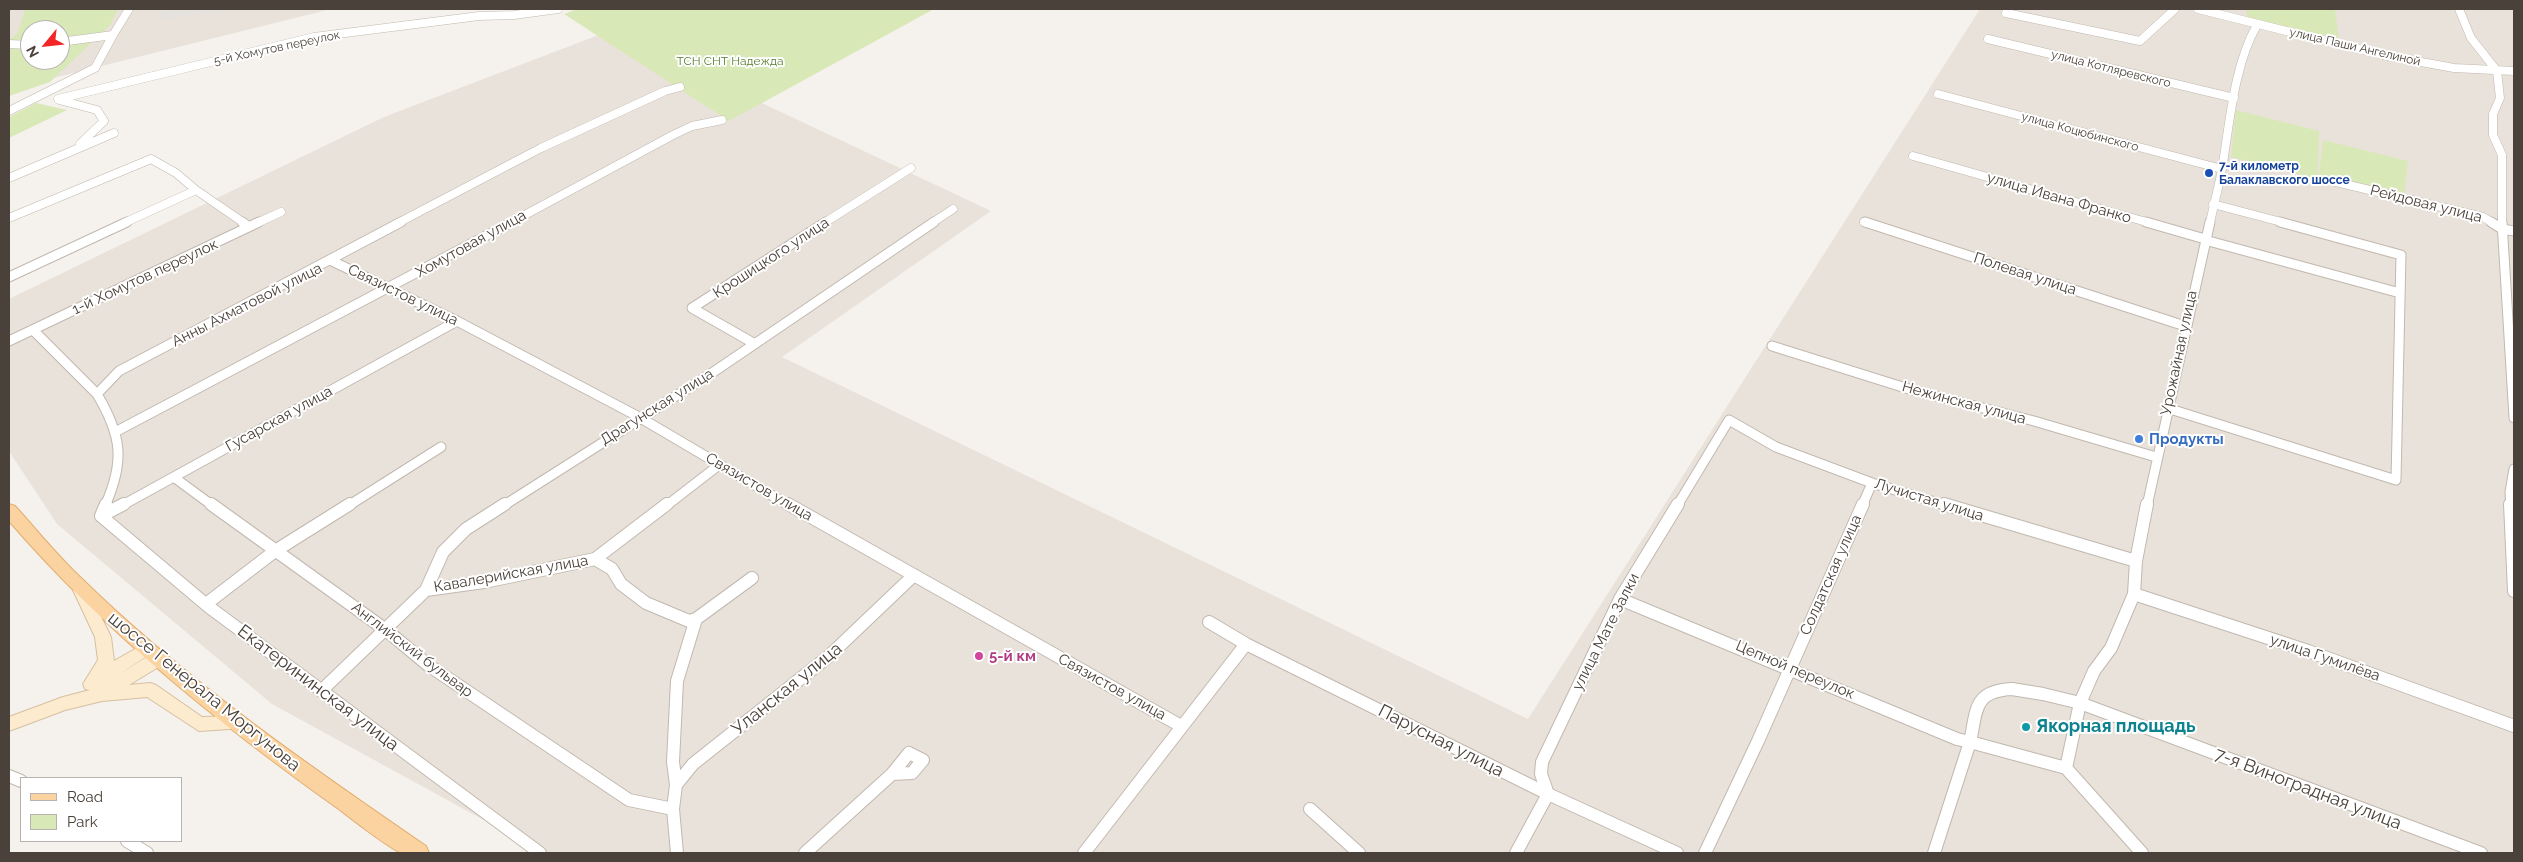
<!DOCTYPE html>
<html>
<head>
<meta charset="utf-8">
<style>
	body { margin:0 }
	#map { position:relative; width:2523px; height:862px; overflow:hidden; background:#f5f1ec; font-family:Raleway,sans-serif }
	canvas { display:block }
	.frame { position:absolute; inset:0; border:10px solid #4a413a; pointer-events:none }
	.legend { position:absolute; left:20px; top:777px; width:162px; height:65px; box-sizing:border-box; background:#fff; border:1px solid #b7b3b0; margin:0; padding:6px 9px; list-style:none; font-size:15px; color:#4a413a }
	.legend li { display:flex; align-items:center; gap:10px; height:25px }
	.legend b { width:25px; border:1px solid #b7b3b0 }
	.north { position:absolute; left:20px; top:20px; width:50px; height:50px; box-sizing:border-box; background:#fff; border:1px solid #b7b3b0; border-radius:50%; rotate:242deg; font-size:14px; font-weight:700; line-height:20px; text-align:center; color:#4a413a }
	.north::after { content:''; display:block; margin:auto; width:18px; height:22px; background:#f22626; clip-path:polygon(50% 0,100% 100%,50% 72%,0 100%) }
</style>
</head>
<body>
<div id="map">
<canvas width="2523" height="862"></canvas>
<div class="frame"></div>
<ul class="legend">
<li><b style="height:6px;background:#fbd3a0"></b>Road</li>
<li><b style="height:14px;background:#d9e8b7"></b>Park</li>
</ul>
<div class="north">N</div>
</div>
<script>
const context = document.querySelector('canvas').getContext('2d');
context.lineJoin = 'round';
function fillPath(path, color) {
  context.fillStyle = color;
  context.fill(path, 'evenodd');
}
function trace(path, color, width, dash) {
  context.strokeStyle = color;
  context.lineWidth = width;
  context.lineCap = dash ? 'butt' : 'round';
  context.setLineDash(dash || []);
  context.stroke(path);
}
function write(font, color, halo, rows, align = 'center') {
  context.font = font + ' Raleway,sans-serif';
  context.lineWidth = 4;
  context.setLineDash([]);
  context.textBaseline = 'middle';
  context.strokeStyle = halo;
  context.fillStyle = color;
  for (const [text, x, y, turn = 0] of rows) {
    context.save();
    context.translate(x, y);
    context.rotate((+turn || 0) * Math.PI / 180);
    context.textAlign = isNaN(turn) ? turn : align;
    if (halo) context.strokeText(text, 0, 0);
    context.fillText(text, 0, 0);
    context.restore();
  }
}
fillPath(new Path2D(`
	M9,9H331L9,89ZM30,30H60V60H30Z
	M1980,9H2514V853H544L272,704L57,524L9,451V299L384,117L609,31L991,211L782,357L1528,719Z`), '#e9e2da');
fillPath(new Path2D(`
	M163,9H242L157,20Z`), '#e5e1dd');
fillPath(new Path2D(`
	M25,9H118L110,25L50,82L9,96V41L18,32ZM30,30H60V60H30Z
	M578,9H934L729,121L564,14Z
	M2246,9H2335L2339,41L2248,20Z
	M36,103L67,110L9,138V117Z
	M2236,110L2319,131L2318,179L2231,157Z
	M2323,140L2408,161L2404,196L2319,176Z`), '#d9e8b7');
const streetFar2 = new Path2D(`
	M2198,9L2383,55L2454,68L2514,71
	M2459,9L2471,38L2497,71L2500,98L2493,114V135L2502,155V223
	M2006,13L2140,41L2175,9
	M1988,39L2234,98
	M60,42L113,35L129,9
	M9,44L30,45
	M1938,94L2222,169
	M58,99L314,37L479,16L514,15L558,9
	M59,100L97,110L104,121L80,144
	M9,111L95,68L113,35
	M1913,156L2150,223
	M9,178L114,133
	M2336,182L2483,217L2493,223
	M2213,204L2285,223
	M9,218L151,159L176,173L196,190
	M1864,222L1868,223
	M124,223L196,190L244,223
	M257,223L281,212
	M398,223L541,148L665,91L680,87
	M510,223L673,135L692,126L722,120
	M824,223L911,168
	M932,223L953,209
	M2210,223C2214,203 2220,183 2223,163C2230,119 2235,63 2257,25`);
const streetFar1 = new Path2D(`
	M242,222L249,227
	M1865,222L2185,326
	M2146,222L2205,239
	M2491,222L2502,229L2514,231
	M2502,222L2514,418
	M2205,240L2400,293
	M332,261L457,321L639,417L790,506
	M9,277L127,222
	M33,330L97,394
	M9,341L259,222
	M755,344L692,308L826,222
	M1772,346L1912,390L2034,421L2156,457
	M2167,408L2396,480L2401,255L2280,222
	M117,431L512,222
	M175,478L213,506
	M105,506C125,461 122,436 97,394L119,371L401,222
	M121,506L457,321
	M348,506L441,447
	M503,506L709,375L934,222
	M666,506L719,465
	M1677,506L1729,420L1776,447L1872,483L1948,506
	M1862,506L1872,483
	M2147,506L2210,222
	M2511,506L2510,492L2514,469`);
const street = new Path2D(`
	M211,504L386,630L428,665L629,800L673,809
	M788,504L1181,726
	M1944,504L2136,561
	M2510,504L2514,591
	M101,516L106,504
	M101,516L209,607L540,853
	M101,516L124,504
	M595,559L667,504
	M426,590L484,582L595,559L612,569L621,584L646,603L689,621L696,619L677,681L673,762L676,785
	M2134,594L2308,651L2514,726
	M1620,599L1957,739L1970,742L1934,853
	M206,604L275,551L350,504
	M696,619L752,578
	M1209,622L1246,644L1548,794L1677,853
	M2012,689L2043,694L2080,703L2066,768L1970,742C1977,710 1973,691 2012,689Z
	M321,691L426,590L443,552L466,529L505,504
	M2080,703L2481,853
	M2080,703L2094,671L2111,648L2134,594L2136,561L2147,504
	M909,753L923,760L912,773L892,774Z
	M2066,768L2142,853
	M9,776L21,781
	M1310,809L1359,853
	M127,841L147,853
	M677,853L673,809L676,785L693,764L829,656L914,575
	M805,853L892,774
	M1084,853L1246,644
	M1516,853L1548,794L1541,774L1542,762L1620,599L1678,504
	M1705,853L1758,741L1863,504`);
const secondary = new Path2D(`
	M81,584L86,586L111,637L114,661L147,642L153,644L155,648L153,652L118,675L153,653L159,652L165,653L167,658L165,663L129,685L150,683L156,685L202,717L238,716L244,718L246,723L244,728L199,731L147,697L102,701L65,710L9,731V717L63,697L90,690L85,689L83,684L98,660L95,637L73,590L76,586Z`);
const primary = new Path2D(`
	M9,504L15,506C36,529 56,554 79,576C184,679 305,763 426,846L429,853C420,853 410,855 402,853C393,851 350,818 340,810C219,724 106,633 9,521Z`);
trace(streetFar2, '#c1b8af', 9);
trace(streetFar1, '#c1b8af', 11);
trace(street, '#c1b8af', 14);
trace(secondary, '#d6c0a0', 2);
trace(primary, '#e1ad6f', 2);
trace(streetFar2, '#fff', 8);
trace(streetFar1, '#fff', 9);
trace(street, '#fff', 12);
fillPath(secondary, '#fdebcf');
fillPath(primary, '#fbd3a0');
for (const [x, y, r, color] of [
	[2209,173,5,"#1a4fb4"],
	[2139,439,5,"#3f7fe0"],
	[979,656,5,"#d1479c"],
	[2026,727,5,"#0f9aa8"]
]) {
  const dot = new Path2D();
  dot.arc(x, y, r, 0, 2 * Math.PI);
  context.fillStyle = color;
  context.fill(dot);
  trace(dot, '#fff', 2);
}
write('12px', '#4a413a', '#fff', [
	["улица Паши Ангелиной",2355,47,13],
	["5-й Хомутов переулок",277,48,-12],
	["улица Котляревского",2111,69,14],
	["улица Коцюбинского",2080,132,15]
]);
write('12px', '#577b2e', '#fff', [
	["ТСН СНТ Надежда",730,61]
]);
write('bold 12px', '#164399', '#fff', [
	["7-й километр",2219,166],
	["Балаклавского шоссе",2219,180]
], 'left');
write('15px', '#4a413a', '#fff', [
	["улица Ивана Франко",2059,198,16],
	["Рейдовая улица",2426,204,14],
	["Хомутовая улица",471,244,-29],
	["Крошицкого улица",771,258,-33],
	["Полевая улица",2025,274,18],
	["1-й Хомутов переулок",145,277,-25],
	["Связистов улица",403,295,26],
	["Анны Ахматовой улица",247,305,-27],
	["Урожайная улица",2179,353,-78],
	["Нежинская улица",1964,403,15],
	["Драгунская улица",657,407,-32],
	["Гусарская улица",279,419,-29],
	["Связистов улица",759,487,30],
	["Лучистая улица",1929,500,17],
	["Кавалерийская улица",511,574,-10],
	["Солдатская улица",1831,575,-66],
	["улица Мате Залки",1606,632,-63],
	["Английский бульвар",412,650,37],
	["улица Гумилёва",2325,658,19],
	["Цепной переулок",1795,670,23],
	["Связистов улица",1112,687,29]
]);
write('bold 15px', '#366cbe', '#fff', [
	["Продукты",2149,439]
], 'left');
write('bold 15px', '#b23c85', '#fff', [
	["5-й км",989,656]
], 'left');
write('18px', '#4a413a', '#fff', [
	["Екатерининская улица",318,688,37],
	["Уланская улица",787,689,-39],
	["шоссе Генерала Моргунова",204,692,39],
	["Парусная улица",1441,741,27],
	["7-я Виноградная улица",2308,789,21]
]);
write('bold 18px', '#0d838f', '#fff', [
	["Якорная площадь",2036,727]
], 'left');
</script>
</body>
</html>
